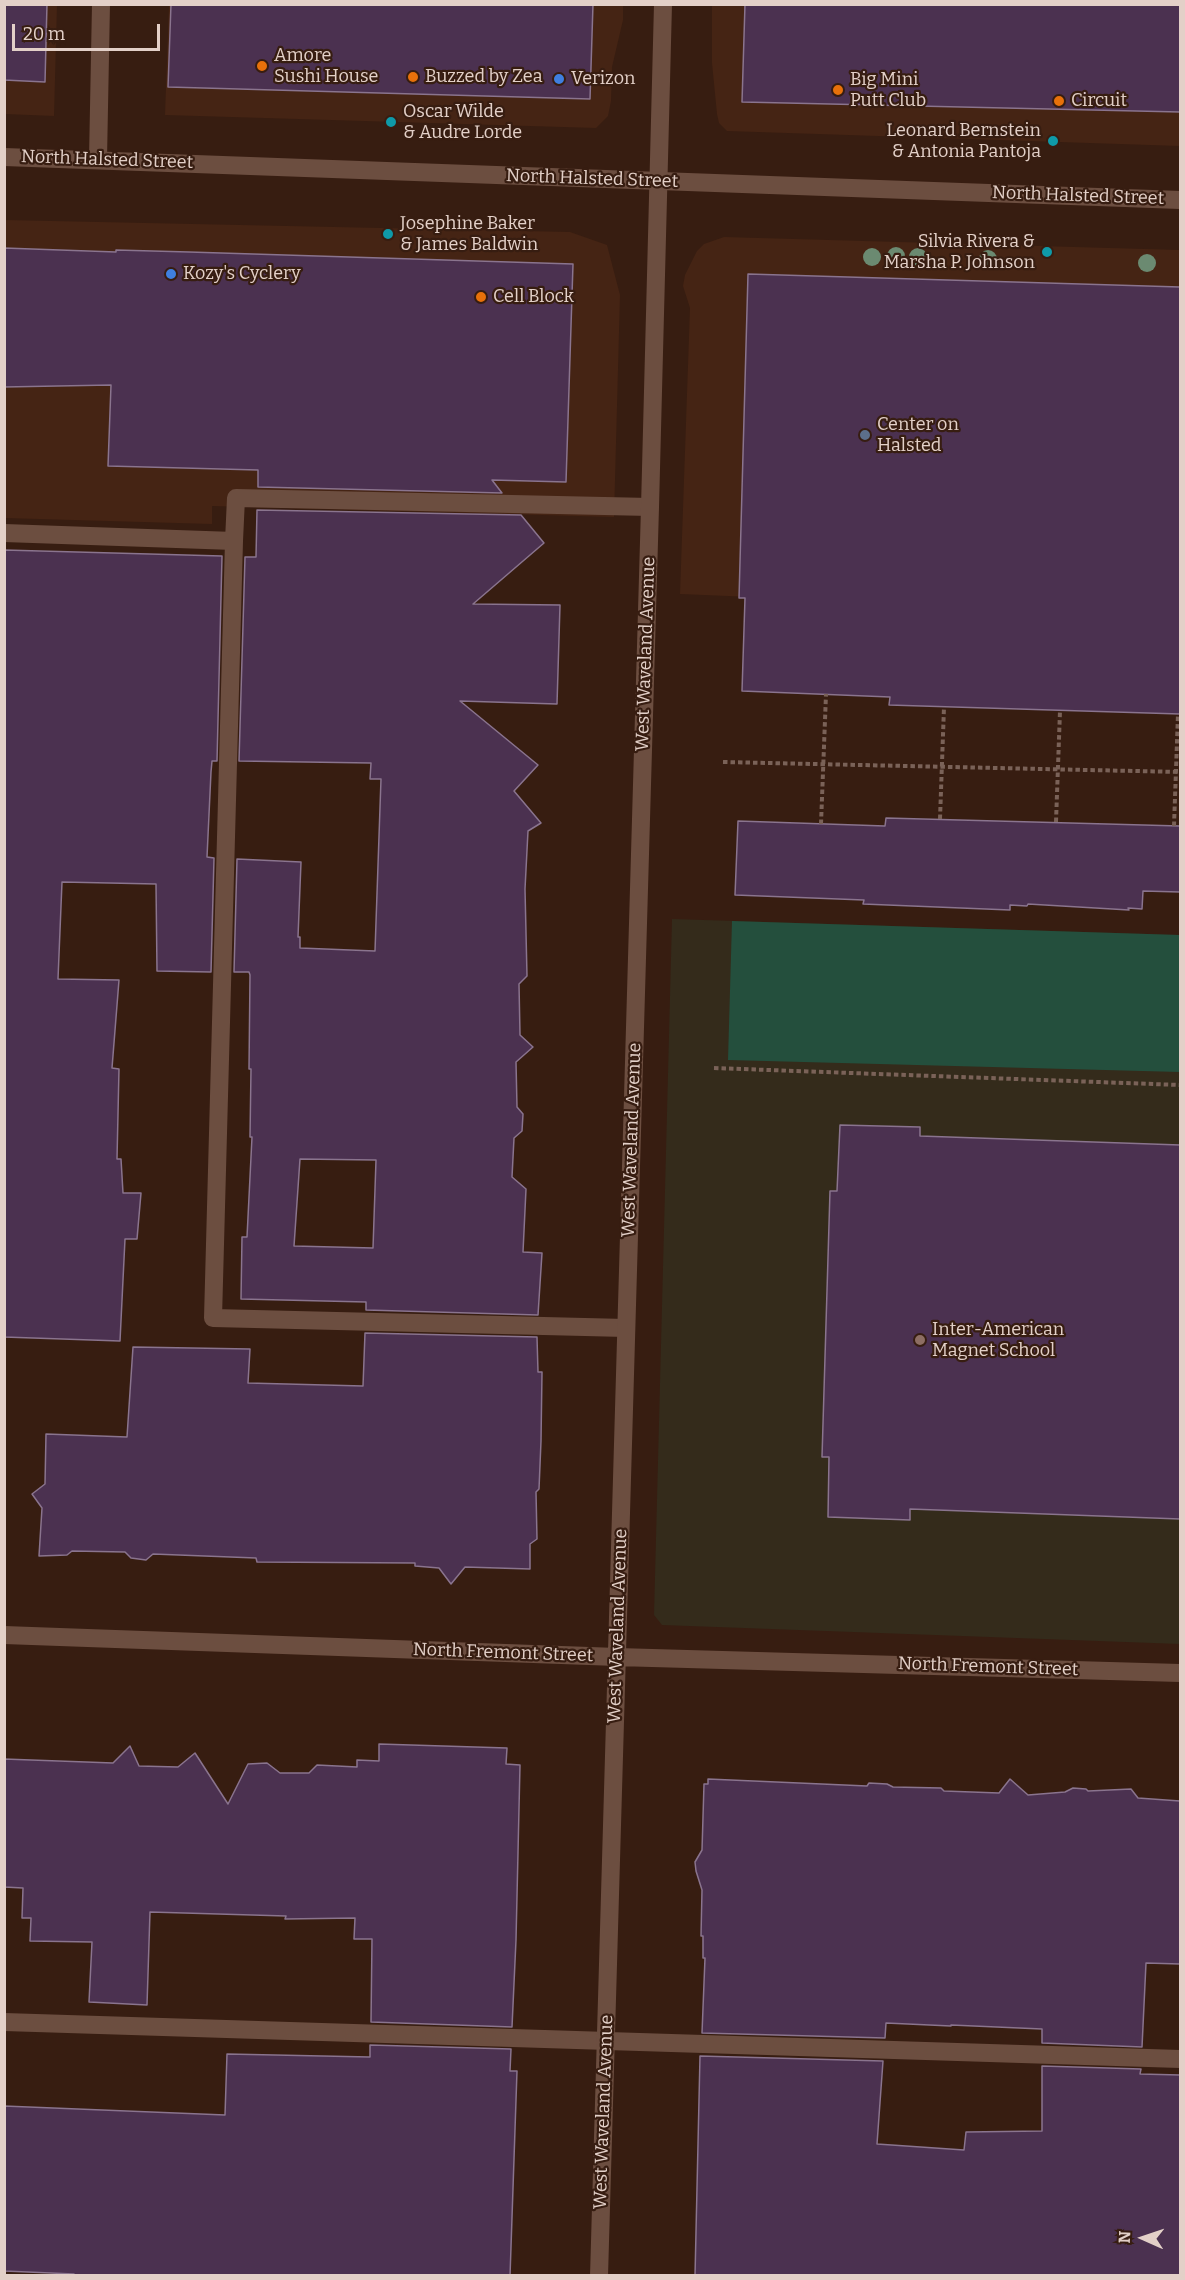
<!DOCTYPE html>
<html>
<head>
<meta charset="utf-8">
<style>
	body { margin:0 }
	#map { position:relative; width:1185px; height:2280px; overflow:hidden; background:#371d11; font-family:Bitter,serif }
	canvas { display:block }
	.frame { position:absolute; inset:0; border:6px solid #e3d0c8; pointer-events:none }
	.north { position:absolute; left:1113px; top:2208px; width:60px; height:60px; -webkit-text-stroke:4px #371d11; paint-order:stroke; rotate:273deg; font-size:16px; font-weight:700; line-height:24px; text-align:center; color:#e3d0c8 }
	.north::after { content:''; display:block; margin:auto; width:21px; height:27px; background:#e3d0c8; clip-path:polygon(50% 0,100% 100%,50% 72%,0 100%) }
	.scale { position:absolute; left:12px; top:24px; width:148px; height:27px; box-sizing:border-box; border:3px solid #e3d0c8; border-top:0; padding-left:8px; font-size:18px; line-height:21px; white-space:nowrap; color:#e3d0c8; -webkit-text-stroke:4px #371d11; paint-order:stroke }
</style>
</head>
<body>
<div id="map">
<canvas width="1185" height="2280"></canvas>
<div class="frame"></div>
<div class="north">N</div>
<div class="scale">20 m</div>
</div>
<script>
const context = document.querySelector('canvas').getContext('2d');
context.lineJoin = 'round';
function fillPath(path, color) {
  context.fillStyle = color;
  context.fill(path, 'evenodd');
}
function trace(path, color, width, dash) {
  context.strokeStyle = color;
  context.lineWidth = width;
  context.lineCap = dash ? 'butt' : 'round';
  context.setLineDash(dash || []);
  context.stroke(path);
}
function write(font, color, halo, rows, align = 'center') {
  context.font = font + ' Bitter,serif';
  context.lineWidth = 4.5;
  context.setLineDash([]);
  context.textBaseline = 'middle';
  context.strokeStyle = halo;
  context.fillStyle = color;
  for (const [text, x, y, turn = 0] of rows) {
    context.save();
    context.translate(x, y);
    context.rotate((+turn || 0) * Math.PI / 180);
    context.textAlign = isNaN(turn) ? turn : align;
    if (halo) context.strokeText(text, 0, 0);
    context.fillText(text, 0, 0);
    context.restore();
  }
}
fillPath(new Path2D(`
	M5,5H57L54,116L5,114Z
	M169,5H623V20L612,67L611,101L608,116L596,128L165,115Z
	M712,5H1180V146L727,131L719,123L717,114L712,63Z
	M5,220L570,232L607,245L620,295L614,517L212,506V524L5,518Z
	M724,237L1180,250V615L680,594L690,308L683,286L685,275L697,251L704,244Z`), '#452414');
fillPath(new Path2D(`
	M672,919L1180,935V1644L662,1625L654,1615Z`), '#342b1b');
fillPath(new Path2D(`
	M732,921L1180,935V1072L728,1060Z`), '#244f3d');
const building = new Path2D(`
	M4,4H47L45,82L4,80Z
	M171,4H593L590,99L168,87Z
	M745,4H1180V112L742,102Z
	M4,248L116,252V250L189,252L573,264L566,482L492,480L502,493L258,487V470L108,466L111,385L4,387Z
	M748,274L1180,287V714L889,705L890,697L742,691L745,598H739Z
	M257,510L521,515L544,543L473,604L560,605L557,704L460,701L538,765L514,791L541,823L528,831L525,889L527,976L519,984L520,1035L533,1047L516,1062L517,1107L523,1114L522,1131L514,1138L512,1177L526,1189L523,1252L542,1253L538,1315L366,1310V1302L241,1299L242,1237H247L252,1137H250L251,1069H249L250,975L249,972H234L237,859L301,862L298,937H300V948L375,951L381,779H370L371,763L239,761L245,557H256ZM300,1159L376,1160L373,1248L294,1246Z
	M4,550L222,556L217,761H212L211,772L207,857L214,858L211,972L157,971L156,884L62,882L58,979L119,980L112,1068L119,1069L117,1159H121L123,1193H141L137,1239H125L120,1341L4,1337Z
	M886,818L1180,826V892L1143,891L1142,909L1128,908L1129,910L1028,904L1027,906L1010,905V910L863,904L864,900L735,895L738,821L885,826Z
	M840,1125L920,1127V1136L1180,1145V1519L910,1509V1520L828,1517L829,1457H822L830,1191H837Z
	M365,1333L537,1337L538,1372H542L541,1441L539,1489L536,1492L537,1539L530,1544V1569L465,1567L451,1584L439,1568L415,1566V1563L257,1562L256,1558L153,1554L146,1560L131,1558L125,1552L72,1551L67,1555L39,1556L42,1508L32,1494L45,1484L46,1434L127,1437L133,1347L250,1349L248,1383L363,1386Z
	M379,1744L507,1748L506,1764L520,1765L516,1940L512,2027L371,2022L372,1939H354L355,1918L285,1919L286,1916L150,1912L147,2005L89,2002L92,1942L30,1941L31,1918H22L23,1888L4,1887V1759L113,1763L130,1746L139,1766L178,1767L195,1753L228,1804L248,1764L267,1763L280,1773H309L317,1765L357,1767V1760L379,1761Z
	M708,1779L867,1786L869,1783L887,1784L893,1787L941,1788L944,1791L999,1793L1010,1779L1028,1795L1065,1792L1073,1788L1086,1789L1088,1791L1131,1789L1138,1798L1180,1801V1964L1146,1963L1142,2047L1042,2043V2029L951,2025V2026L886,2023L885,2038L702,2033L705,1958H703V1936H701L702,1890L696,1871L695,1862L702,1850L704,1784H708Z
	M370,2045L511,2049L510,2071H517L510,2276H74V2274L4,2271V2106L225,2115L227,2054L370,2057Z
	M700,2056L883,2061L877,2144L964,2150L966,2132L1042,2131V2066L1141,2069L1140,2074L1180,2075V2276H695Z`);
fillPath(building, '#4b3150');
trace(building, '#8a748e', 1.5);
trace(new Path2D(`
	M723,762L1180,772
	M940,819L944,707
	M1056,822L1060,711
	M821,824L826,694
	M1174,826L1178,714
	M714,1068L1180,1085`), '#7a6258', 4, [4.5, 3]);
trace(new Path2D(`
	M98,159L101,4
	M4,533L234,541
	M626,1328L213,1318L234,541L236,498L650,507
	M4,2022L1180,2059`), '#6c4e40', 18);
trace(new Path2D(`
	M4,1635L617,1657L1180,1673
	M599,2276L650,507L663,4`), '#6c4e40', 18);
trace(new Path2D(`
	M4,157L1180,200`), '#6c4e40', 18);
context.fillStyle = '#6b8a71';
for (const [x, y] of [
	[896,256],
	[872,257],
	[918,257],
	[988,259],
	[1147,263]
]) {
  context.beginPath();
  context.arc(x, y, 9, 0, 2 * Math.PI);
  context.fill();
}
for (const [x, y, r, color] of [
	[262,66,6,"#e8710a"],
	[413,77,6,"#e8710a"],
	[559,79,6,"#3f7fe0"],
	[838,90,6,"#e8710a"],
	[1059,101,6,"#e8710a"],
	[391,122,6,"#0f9aa8"],
	[1053,141,6,"#0f9aa8"],
	[388,234,6,"#0f9aa8"],
	[1047,252,6,"#0f9aa8"],
	[171,274,6,"#3f7fe0"],
	[481,297,6,"#e8710a"],
	[865,435,6,"#5c6f8a"],
	[920,1340,6,"#8d6e63"]
]) {
  const dot = new Path2D();
  dot.arc(x, y, r, 0, 2 * Math.PI);
  context.fillStyle = color;
  context.fill(dot);
  trace(dot, '#371d11', 2);
}
write('18px', '#e3d0c8', '#371d11', [
	["Amore",274,56],
	["Sushi House",274,77],
	["Buzzed by Zea",425,77],
	["Verizon",571,79],
	["Big Mini",850,80],
	["Putt Club",850,101],
	["Circuit",1071,101],
	["Oscar Wilde",403,112],
	["& Audre Lorde",403,133],
	["Leonard Bernstein",1041,131,"right"],
	["& Antonia Pantoja",1041,152,"right"],
	["Josephine Baker",400,224],
	["& James Baldwin",400,245],
	["Silvia Rivera &",1035,242,"right"],
	["Marsha P. Johnson",1035,263,"right"],
	["Kozy's Cyclery",183,274],
	["Cell Block",493,297],
	["Center on",877,425],
	["Halsted",877,446],
	["Inter-American",932,1330],
	["Magnet School",932,1351]
], 'left');
write('18px', '#e3d0c8', '#371d11', [
	["North Halsted Street",107,160,2],
	["North Halsted Street",592,179,2],
	["North Halsted Street",1078,196,2],
	["West Waveland Avenue",646,654,-88],
	["West Waveland Avenue",632,1140,-88],
	["West Waveland Avenue",618,1626,-88],
	["North Fremont Street",503,1653,2],
	["North Fremont Street",988,1667,2],
	["West Waveland Avenue",604,2112,-88]
]);
</script>
</body>
</html>
